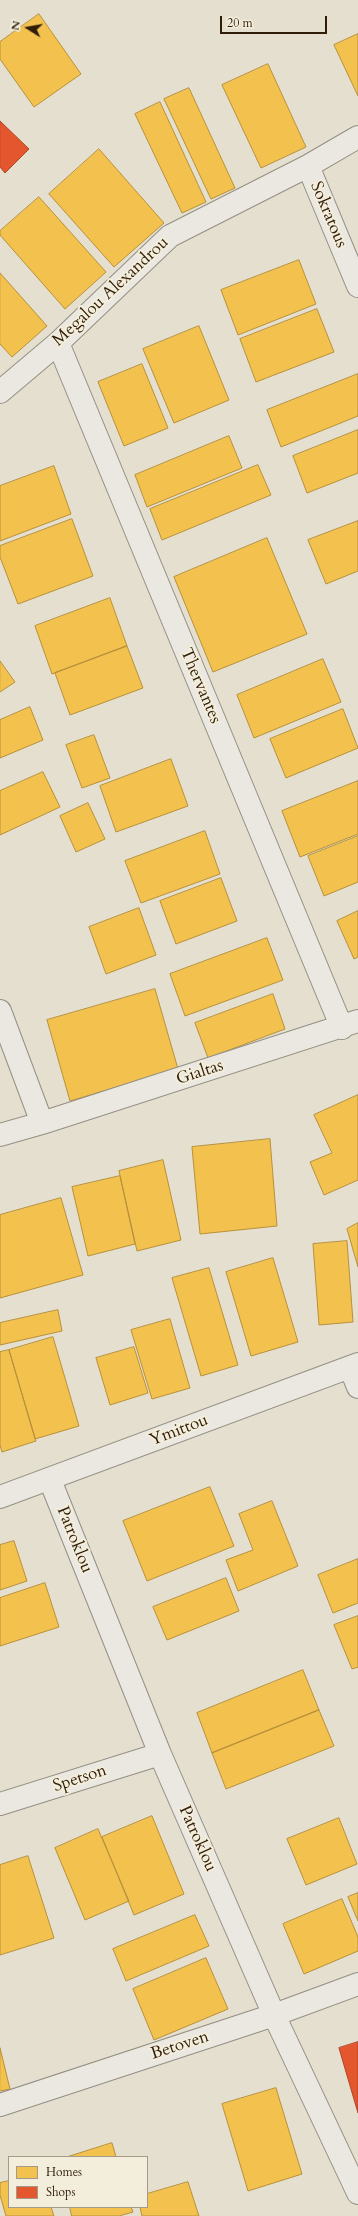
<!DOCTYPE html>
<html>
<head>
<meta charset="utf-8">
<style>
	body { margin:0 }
	#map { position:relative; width:358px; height:2216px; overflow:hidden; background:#e4dfcf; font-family:Cardo,serif }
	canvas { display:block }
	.legend { position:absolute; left:8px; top:2156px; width:140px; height:52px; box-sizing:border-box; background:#f3eddb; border:1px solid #a59a87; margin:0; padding:5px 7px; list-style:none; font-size:12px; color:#301d08 }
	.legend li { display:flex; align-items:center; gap:8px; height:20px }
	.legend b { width:20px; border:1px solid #a59a87 }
	.north { position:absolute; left:8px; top:8px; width:40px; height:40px; -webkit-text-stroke:3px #f3eddb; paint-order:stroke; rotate:281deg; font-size:11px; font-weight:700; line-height:16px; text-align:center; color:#301d08 }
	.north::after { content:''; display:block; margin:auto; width:14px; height:18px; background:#301d08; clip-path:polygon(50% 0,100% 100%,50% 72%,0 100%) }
	.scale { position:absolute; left:220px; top:16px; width:107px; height:18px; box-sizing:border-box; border:2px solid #301d08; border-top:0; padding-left:5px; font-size:12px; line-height:14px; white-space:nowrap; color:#301d08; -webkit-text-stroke:3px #f3eddb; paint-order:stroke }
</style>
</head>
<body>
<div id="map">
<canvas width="358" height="2216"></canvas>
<ul class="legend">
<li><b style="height:11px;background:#f2c14e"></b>Homes</li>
<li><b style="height:11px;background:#e4572e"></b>Shops</li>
</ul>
<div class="north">N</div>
<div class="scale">20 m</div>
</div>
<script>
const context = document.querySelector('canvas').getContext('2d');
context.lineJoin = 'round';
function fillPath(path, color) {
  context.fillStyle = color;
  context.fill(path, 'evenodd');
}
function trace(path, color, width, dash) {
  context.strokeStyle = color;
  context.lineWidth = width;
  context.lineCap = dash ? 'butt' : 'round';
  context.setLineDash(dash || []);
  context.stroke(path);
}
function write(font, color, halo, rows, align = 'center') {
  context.font = font + ' Cardo,serif';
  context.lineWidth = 4;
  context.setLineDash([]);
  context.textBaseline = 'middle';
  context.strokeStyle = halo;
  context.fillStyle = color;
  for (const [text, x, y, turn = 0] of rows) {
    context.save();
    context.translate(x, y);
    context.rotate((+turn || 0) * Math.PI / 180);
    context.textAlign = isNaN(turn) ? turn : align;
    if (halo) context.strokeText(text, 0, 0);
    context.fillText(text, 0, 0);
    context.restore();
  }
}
const homes = new Path2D(`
	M39,14L81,74L34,107L0,59V42Z
	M358,34V96L334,45Z
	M268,64L306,147L261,168L222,85Z
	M189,88L235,188L211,199L164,99Z
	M160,102L206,202L182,213L135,114Z
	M99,149L164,223L114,267L49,194Z
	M39,197L106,272L65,309L0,235V231Z
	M299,260L316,304L238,335L221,290Z
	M0,273L47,326L12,357L0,344Z
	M317,309L334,352L256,382L240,339Z
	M199,326L229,400L174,423L143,349Z
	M142,364L168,428L124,446L98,382Z
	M358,374V416L281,447L267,410Z
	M358,430V473L307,493L293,456Z
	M229,436L242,468L147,507L135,475Z
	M258,465L271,495L162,540L150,509Z
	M54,466L71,514L0,541V486Z
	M72,519L93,576L18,604L0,557V546Z
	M358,521V571L326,584L308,540Z
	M267,538L307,634L213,672L174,577Z
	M110,598L127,646L52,674L35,626Z
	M127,646L143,688L70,715L55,673Z
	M323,659L341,702L254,738L237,695Z
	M0,661L15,682L0,692Z
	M30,707L43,740L0,758V720Z
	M343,709L358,748L286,778L270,739Z
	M94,735L110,778L82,788L66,745Z
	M171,759L188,806L116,832L100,786Z
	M43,772L60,807L0,835V791Z
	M358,781V834L300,857L282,811Z
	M88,803L105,839L76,852L60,816Z
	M205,831L220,874L141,903L125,861Z
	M358,836V882L324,896L308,856Z
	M221,878L237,921L176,944L160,901Z
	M139,908L156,955L106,974L89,927Z
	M358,911V957L354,959L337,921Z
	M267,938L283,980L185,1016L170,974Z
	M155,989L178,1069L70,1101L47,1020Z
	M273,994L285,1029L208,1058L195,1023Z
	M358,1095V1180L324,1195L310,1162L332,1153L314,1115Z
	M270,1139L277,1226L200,1234L192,1147Z
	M163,1160L181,1240L137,1251L119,1171Z
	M120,1176L135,1244L88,1256L72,1187Z
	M61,1198L83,1275L0,1298V1215Z
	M358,1223V1267L347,1229Z
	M347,1241L353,1322L319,1325L313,1244Z
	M273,1258L298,1342L251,1356L226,1272Z
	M209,1268L238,1365L201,1376L172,1278Z
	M58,1310L62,1331L0,1345V1323Z
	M170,1319L190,1388L152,1399L131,1330Z
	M53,1337L79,1426L35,1439L9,1350Z
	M134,1347L148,1393L110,1405L96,1358Z
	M9,1350L36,1441L2,1452L0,1445V1352Z
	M210,1487L234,1546L147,1581L123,1521Z
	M272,1501L298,1566L238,1591L226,1560L253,1550L239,1514Z
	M14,1541L27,1581L0,1590V1545Z
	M358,1559V1603L333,1613L318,1575Z
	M226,1578L239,1611L167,1640L153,1607Z
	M45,1583L59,1627L0,1646V1598Z
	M358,1616V1667L352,1669L334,1625Z
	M303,1670L319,1710L212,1753L197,1713Z
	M319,1710L334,1746L226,1789L212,1753Z
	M152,1816L184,1894L134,1915L102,1837Z
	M339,1818L357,1864L306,1885L287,1839Z
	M98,1829L129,1901L85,1920L55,1848Z
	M28,1856L54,1938L0,1955V1865Z
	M358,1893V1921L348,1897Z
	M342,1899L358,1937V1951L304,1974L283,1924Z
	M195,1915L209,1946L126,1981L113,1949Z
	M206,1958L228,2009L154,2040L133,1989Z
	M0,2048L10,2089L0,2091Z
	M276,2088L302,2174L248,2191L222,2104Z
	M112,2143L116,2157H67Z
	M9,2181V2207H51L54,2216H6L0,2195V2183Z
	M188,2182L199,2216H142L140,2207H147V2194Z
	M70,2207H131L133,2212L119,2216H72Z`);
fillPath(homes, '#f2c14e');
trace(homes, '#b89039', 1);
const shops = new Path2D(`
	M0,121L29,149L5,173L0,167Z
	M358,2042V2113L339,2048Z`);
fillPath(shops, '#e4572e');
trace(shops, '#ae4623', 1);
const minor = new Path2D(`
	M308,166L358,286
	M58,343L342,1028
	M0,392L58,343L170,236L308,166L358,137
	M0,1011L42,1123
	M0,1135L42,1123L358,1021
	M350,1367L358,1387
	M50,1480L160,1754L274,2015L358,2193
	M0,1497L358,1364
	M0,1804L160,1754
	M0,2105L274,2015L358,1984`);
trace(minor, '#948f83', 24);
trace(minor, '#eae8e0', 22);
write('17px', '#301d08', '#f3eddb', [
	["Sokratous",328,215,67],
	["Megalou Alexandrou",111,292,-43],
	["Thervantes",200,686,67],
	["Gialtas",200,1073,-18],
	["Ymittou",179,1431,-21],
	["Patroklou",74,1540,68],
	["Spetson",80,1779,-18],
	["Patroklou",197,1839,66],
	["Betoven",180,2046,-18]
]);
</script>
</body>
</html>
